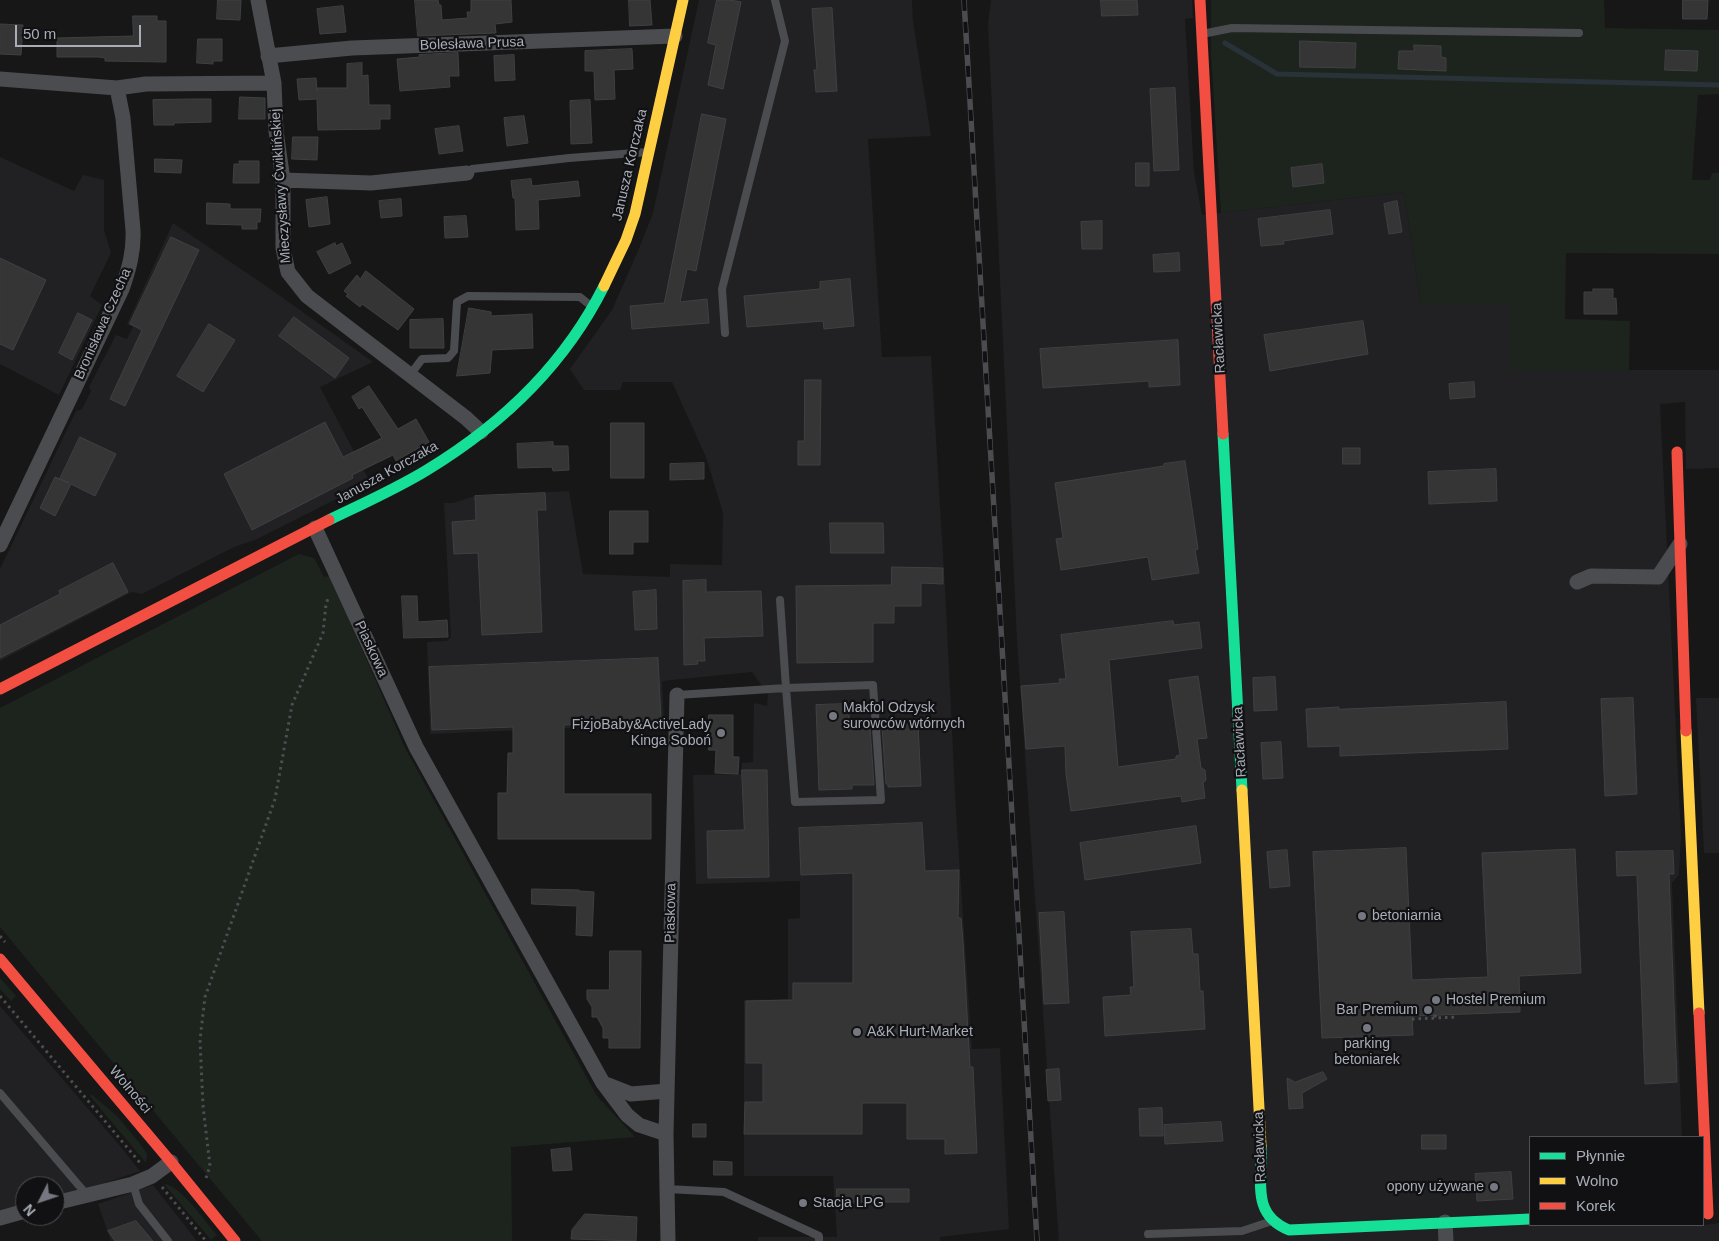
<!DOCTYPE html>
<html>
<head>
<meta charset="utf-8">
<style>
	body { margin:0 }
	#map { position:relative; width:1719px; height:1241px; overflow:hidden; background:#171717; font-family:Helvetica,sans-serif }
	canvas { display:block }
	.legend { position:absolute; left:1529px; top:1136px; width:175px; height:90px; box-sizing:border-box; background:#111113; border:1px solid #4d4f55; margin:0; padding:6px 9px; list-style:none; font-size:15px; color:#a8adb8 }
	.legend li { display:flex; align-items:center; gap:10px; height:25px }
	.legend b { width:25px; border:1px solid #4d4f55 }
	.north { position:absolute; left:15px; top:1176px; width:50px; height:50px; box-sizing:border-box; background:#111113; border:1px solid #4d4f55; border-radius:50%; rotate:229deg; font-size:14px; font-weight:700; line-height:20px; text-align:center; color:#a8adb8 }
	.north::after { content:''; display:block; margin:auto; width:18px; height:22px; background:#757880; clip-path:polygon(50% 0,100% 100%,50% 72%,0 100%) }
	.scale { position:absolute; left:15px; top:25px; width:126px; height:22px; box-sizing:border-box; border:2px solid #a8adb8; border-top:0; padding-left:6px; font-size:15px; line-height:18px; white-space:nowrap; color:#a8adb8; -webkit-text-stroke:4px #111113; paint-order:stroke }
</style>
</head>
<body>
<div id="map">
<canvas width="1719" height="1241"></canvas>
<ul class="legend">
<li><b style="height:6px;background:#16e098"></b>Płynnie</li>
<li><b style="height:6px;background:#ffcf43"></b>Wolno</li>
<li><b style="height:6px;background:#f24e42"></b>Korek</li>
</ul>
<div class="north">N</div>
<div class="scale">50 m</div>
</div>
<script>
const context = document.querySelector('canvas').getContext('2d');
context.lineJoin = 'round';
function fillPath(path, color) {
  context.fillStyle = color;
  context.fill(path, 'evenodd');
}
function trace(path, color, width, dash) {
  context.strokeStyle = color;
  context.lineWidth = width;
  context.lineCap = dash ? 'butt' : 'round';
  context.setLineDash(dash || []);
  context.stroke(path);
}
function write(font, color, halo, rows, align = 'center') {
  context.font = font + ' Helvetica,sans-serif';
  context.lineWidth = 4.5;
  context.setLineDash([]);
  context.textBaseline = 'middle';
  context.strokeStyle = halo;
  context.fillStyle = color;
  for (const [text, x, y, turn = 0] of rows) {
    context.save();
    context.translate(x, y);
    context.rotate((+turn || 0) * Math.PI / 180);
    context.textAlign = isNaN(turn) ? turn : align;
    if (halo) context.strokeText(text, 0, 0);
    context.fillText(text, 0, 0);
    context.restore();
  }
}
fillPath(new Path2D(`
	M699,0H912L913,21L931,136L868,139L882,357L931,356L945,588L956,812L972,1049L1000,1048L1009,1229L940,1237V1241H758V1237H837L833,1176H744V1000L788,999V919L800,918V881L696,884L693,775L741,774L742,763L753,762L754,703L767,706L768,694L752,672L662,681L664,724L430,734L427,642L447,641L451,637L444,503H453L475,496L569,491L583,574L670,577V564L722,565L723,513L706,457L672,382H623L620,390H584L570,369L612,310L638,251L653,213Z
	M991,0H1192L1193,18L1185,19L1194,172L1202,215L1404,192L1421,304H1510V370H1719V468L1686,469L1685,402L1660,404L1681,836L1679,875L1672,883L1682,1137H1530V1225H1703L1719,1223V1241H1059L1017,641L988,24Z
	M0,157L74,191L83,175L104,180V230L111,253L90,296L102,305L59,395L0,364Z
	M173,223L269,288L373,362L320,387L370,482L257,539L234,547L142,594L132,592L0,661V569L76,411L82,409L91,391L89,387L116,335L127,339L133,327L127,324Z
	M1696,698H1719V853H1704Z
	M0,1006L120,1146L140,1171L99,1185L55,1196V1186H25V1203L0,1210Z
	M153,1185L197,1241H111L98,1204Z`), '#212123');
fillPath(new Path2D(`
	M1211,0H1625H1604L1605,28L1719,30V94L1698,95L1692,180H1710L1712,173H1719V254L1566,253L1565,319L1630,321L1629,371L1510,370V304H1421L1404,192L1221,213L1211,54Z
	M299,554L314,558L324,577L330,576L405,748L597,1096L635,1137L511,1147L512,1241H262L0,927V708Z
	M0,978L16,996L11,1001L0,989Z
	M91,1094L117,1116L141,1145L147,1154L146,1163L90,1096Z
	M164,1184C181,1185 205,1222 217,1235L211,1240Z`), '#1d241e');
trace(new Path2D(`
	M1225,43L1277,74L1719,85`), '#2a3239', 5);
const building = new Path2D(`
	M218,0H241L240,20L217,19Z
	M415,0H438L439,5H441L442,20L468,18L467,12H471V0H511L512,22L495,24L496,33L418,36Z
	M629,0H650L652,25L630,26Z
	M717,0H730L741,2L723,89L708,85L716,45L708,43Z
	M1101,0H1137L1138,15L1102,16Z
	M1683,0H1708L1707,19H1683Z
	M343,6L346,32L320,34L317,9Z
	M832,8L837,91L816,92L814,70H817L812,9Z
	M133,16H157V21H166V62L105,61V58L99,57H57V38L133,36Z
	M0,24L23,25L21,55L0,54Z
	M198,39H222V61H213V64L197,63Z
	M1300,41L1356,43L1355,68L1300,67Z
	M1414,45L1441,46V57L1446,58V71L1398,69L1399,51H1414Z
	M632,49L633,69L614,70L615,99L595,100L594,71H585V51Z
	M1666,50L1698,51L1697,71L1665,70Z
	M458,53L459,76H449L450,87L400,91L397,59L420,57L419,55Z
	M514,55L515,80L495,81L494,56Z
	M362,63V76L368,75L369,105H390V119H380V129L318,130L317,99L299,100L297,79L316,78L317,91V88H347V64Z
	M1175,88L1179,170L1154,171L1150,89Z
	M240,97L265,98V119H239Z
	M191,99H211V122L174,123V125H154L153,100Z
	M590,100L592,143L571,144L570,101Z
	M702,114L726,119L696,271L687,269L680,302L707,299L709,323L632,329L630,306L664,303Z
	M524,116L528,143L507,146L504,118Z
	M459,126L463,151L439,154L435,129Z
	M293,137H318L317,160L292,159Z
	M155,159L182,160L181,173L155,172Z
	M239,161H259V183H233L234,164H240Z
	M1136,163H1149V186H1136Z
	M1322,164L1324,183L1293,187L1291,168Z
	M531,179L532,186L578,181L580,196L538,200L539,229L516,230L515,198H513L511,181Z
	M327,197L330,224L309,227L306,200Z
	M401,199L402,216L381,218L379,201Z
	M1397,201L1402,232L1389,234L1384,204Z
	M207,203L230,204V209H261L260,222H257V229H242V225L207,224Z
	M1330,210L1333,234L1283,241L1284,244L1261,246L1258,219Z
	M466,216L468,237L445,238L444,217Z
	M1102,221V249H1082L1081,222Z
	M171,237L199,250L125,406L110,399L142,330L130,324Z
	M335,243L336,246L342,243L351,263L329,274L317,252Z
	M1179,253L1180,271L1154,272L1153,255Z
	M0,258L46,280L13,350L0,344Z
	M366,271L414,309L398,330L362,304L360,307L346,296L348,294L344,291L357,275L360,279Z
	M850,279L854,326L824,329L823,321L747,327L744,296L820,289V282Z
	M1593,289H1613V299L1616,298L1617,314H1584V292H1593Z
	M469,308L491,312V316L532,314L533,348L492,350L490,373L457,376Z
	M78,313L92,320L72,360L59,353Z
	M294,317L349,358L335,378L279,336Z
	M443,319L444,348H410V320Z
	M1363,321L1368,354L1270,371L1264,335Z
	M209,324L235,340L203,392L177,376Z
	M1178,340L1180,385L1149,387V381L1043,388L1040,349Z
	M805,380H821L820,465H798V441H804Z
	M1474,382L1475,397L1450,399L1449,384Z
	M369,386L398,429L416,419L429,442L396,461L393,455L352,475L353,478L252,530L224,474L325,422L343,457L382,438L362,407L359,409L352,397Z
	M611,423H644V478H611Z
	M80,437L116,454L95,496L71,484L55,516L40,508L55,477L69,483L60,479Z
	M553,442V446H568L569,470L553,471L552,467L518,468L517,444Z
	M1343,448H1360V464H1343Z
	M1185,461L1198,549L1195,550L1199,573L1152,580L1148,557L1061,570L1056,539L1063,538L1055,483L1164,466V464Z
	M704,463V479L670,480V464Z
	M1496,469L1497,501L1429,504L1428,472Z
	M545,493L546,510H537L542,632L482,635L478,553L454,554L452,522L476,520L475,496Z
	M610,511H648V542H633V554H610Z
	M830,523H883L884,553H831Z
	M113,563L128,592L0,658V625L60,594L59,591Z
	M892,567L943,568V584L921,583V606H894V623H873V662L797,663L796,586L891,585Z
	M706,580V592L761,591L763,636L704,638L705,661H697L698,664L684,665L683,581Z
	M656,590L657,629L635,630L633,592Z
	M402,596H417L418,622L447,620L448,637L404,638Z
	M1173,621L1174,625L1199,622L1202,648L1109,660L1118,767L1176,759V756L1180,755L1169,680L1198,676L1207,738L1197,739L1201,768L1205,770L1206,780L1203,783L1205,798L1182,802L1181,796L1071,811L1066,774L1065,746L1026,749L1021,686L1060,683L1059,679H1066L1061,635Z
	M658,658L661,721L564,725V794H651V839H498V793H507L508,753H513V727L432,730L429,667Z
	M1275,677L1277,710L1254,711L1253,678Z
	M1633,698L1637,794L1605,796L1601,699Z
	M1506,702L1508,749L1340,756V746L1308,747L1306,709L1339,707V709Z
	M848,704L850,728L870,727L874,785H852V789L819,790L816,705Z
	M709,715H733V757H739L738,774L715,773L716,750H709Z
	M918,724L921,786L888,787V784H886L882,726Z
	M1281,742L1283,778L1263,779L1261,743Z
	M742,770H767L769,877L708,878L707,831L744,830Z
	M922,823L925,871L959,870L958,918H961L963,942L970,1067H973L977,1153L945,1154V1139H907V1103H862V1134H744L745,1102H763V1063H746V1001L793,1000V983H853V873L801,875L799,828Z
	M1196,826L1201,863L1085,880L1080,843Z
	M1406,848L1412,980L1488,977L1482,853L1575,849L1581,973L1519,976L1520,1012L1412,1016L1413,1035L1322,1038L1313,852Z
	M1287,850L1290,886L1270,888L1267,852Z
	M1673,851L1674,874H1669L1677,1082L1645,1084L1637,875L1617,876L1616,852Z
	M532,889L579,890V891L594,892L592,936L576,935L577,906L532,904Z
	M1064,912L1069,1003L1044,1004L1039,913Z
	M1191,929L1193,954H1198L1200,991H1203L1205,1029L1105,1036L1103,997L1131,995L1130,987H1134L1131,932Z
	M610,951H641L640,1048H609V1038H603V1028L597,1017H592V1007L587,999V990H609Z
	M1059,1069L1061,1100L1048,1101L1046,1070Z
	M1323,1072L1327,1079L1302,1093L1303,1108L1289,1109L1287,1078L1295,1082Z
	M1162,1108L1163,1136H1140L1139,1109Z
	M1221,1122L1223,1141L1165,1144L1164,1125Z
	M693,1124H706V1137H693Z
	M1422,1135H1446V1149H1422Z
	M570,1148L572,1170L553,1171L551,1150Z
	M714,1161L732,1162V1175H714Z
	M1511,1172L1513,1199L1477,1201L1475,1174Z
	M837,1189H909V1202H837Z
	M585,1214L637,1217L636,1241L571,1239L572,1230Z
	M136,1221L153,1241H115L108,1231Z`);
fillPath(building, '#353536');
trace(building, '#3f4043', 1);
trace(new Path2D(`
	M0,936L5,942
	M0,996L141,1164
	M1435,1015V1018L1457,1017
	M1412,1019L1435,1018
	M206,1178L210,1166L203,1106L200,1040L205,997L275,799L292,705L323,633L326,604L329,596
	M162,1187L206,1241`), '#4d4e52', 3, [2.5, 4]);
trace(new Path2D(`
	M1202,34L1232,28L1579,33
	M467,173L472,169L569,158L648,152
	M725,333L722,289L785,41L775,0
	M410,375L422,359L448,358L454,351L457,302L468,296L580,297L591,306
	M677,695L786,688L795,802L881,800L873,685L786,688L780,600
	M0,1093L87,1195
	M133,1184L139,1204L168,1241
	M667,1189L724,1192L819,1236V1241
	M1148,1234L1242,1231L1269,1222`), '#4b4c50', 8);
trace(new Path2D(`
	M258,0L274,83L276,131L283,180V248L288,272L307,296L466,418L481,432
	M268,56L352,48L675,36
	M0,79L117,88L146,84L274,83
	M283,180L371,183L467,173
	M315,528L416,747L603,1083L627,1115L639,1125L666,1134
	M0,545L122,289C129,269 134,251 133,230L123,118L117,88
	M1577,582L1591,576L1658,577L1680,544
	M603,1083L631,1094L667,1091
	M55,1203L133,1184L152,1176L171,1162
	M0,1218L25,1211
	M1445,1222L1446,1241
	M668,1241L666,1134L677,695`), '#4b4c50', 15);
trace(new Path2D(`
	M1223,434L1242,790
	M329,520C362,504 396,489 427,470C501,425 565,364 604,286
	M1261,1146C1263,1180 1250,1214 1289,1230L1530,1219`), '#16e098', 11);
trace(new Path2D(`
	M604,286L626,240L635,214L683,0
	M1686,731L1699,1013
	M1242,790L1261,1146`), '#ffcf43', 11);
trace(new Path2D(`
	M1200,0L1223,434
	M1677,452L1686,731
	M0,689L329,520
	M0,959L171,1162L235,1241
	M1699,1013L1708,1214`), '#f24e42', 11);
const rail = new Path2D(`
	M964,0L1037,1241`);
trace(rail, '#4b4c4f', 5.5);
trace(rail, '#111113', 4, [11]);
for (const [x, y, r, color] of [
	[833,716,5,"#757880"],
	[721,733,5,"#757880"],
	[1362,916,5,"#757880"],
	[1436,1000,5,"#757880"],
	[1428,1010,5,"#757880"],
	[1367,1028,5,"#757880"],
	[857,1032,5,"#757880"],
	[1494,1187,5,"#757880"],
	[803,1203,5,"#757880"]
]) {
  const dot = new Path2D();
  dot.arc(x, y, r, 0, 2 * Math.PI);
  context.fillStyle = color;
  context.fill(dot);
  trace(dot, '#111113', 2);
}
write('14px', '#a8adb8', '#111113', [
	["Bolesława Prusa",472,44,-2],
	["Janusza Korczaka",630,165,-77],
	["Mieczysławy Ćwiklińskiej",281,186,-94],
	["Bronisława Czecha",103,324,-66],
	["Racławicka",1219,338,-93],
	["Janusza Korczaka",387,473,-29],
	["Piaskowa",371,649,65],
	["Racławicka",1240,742,-93],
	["Piaskowa",671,913,-89],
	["Wolności",130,1090,50],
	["Racławicka",1260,1147,-92]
]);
write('14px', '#a8adb8', '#111113', [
	["Makfol Odzysk",843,708],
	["surowców wtórnych",843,724],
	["FizjoBaby&ActiveLady",711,725,"right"],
	["Kinga Soboń",711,741,"right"],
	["betoniarnia",1372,916],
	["Hostel Premium",1446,1000],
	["Bar Premium",1418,1010,"right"],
	["A&K Hurt-Market",867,1032],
	["parking",1367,1044,"center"],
	["betoniarek",1367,1060,"center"],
	["opony używane",1484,1187,"right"],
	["Stacja LPG",813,1203]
], 'left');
</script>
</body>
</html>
